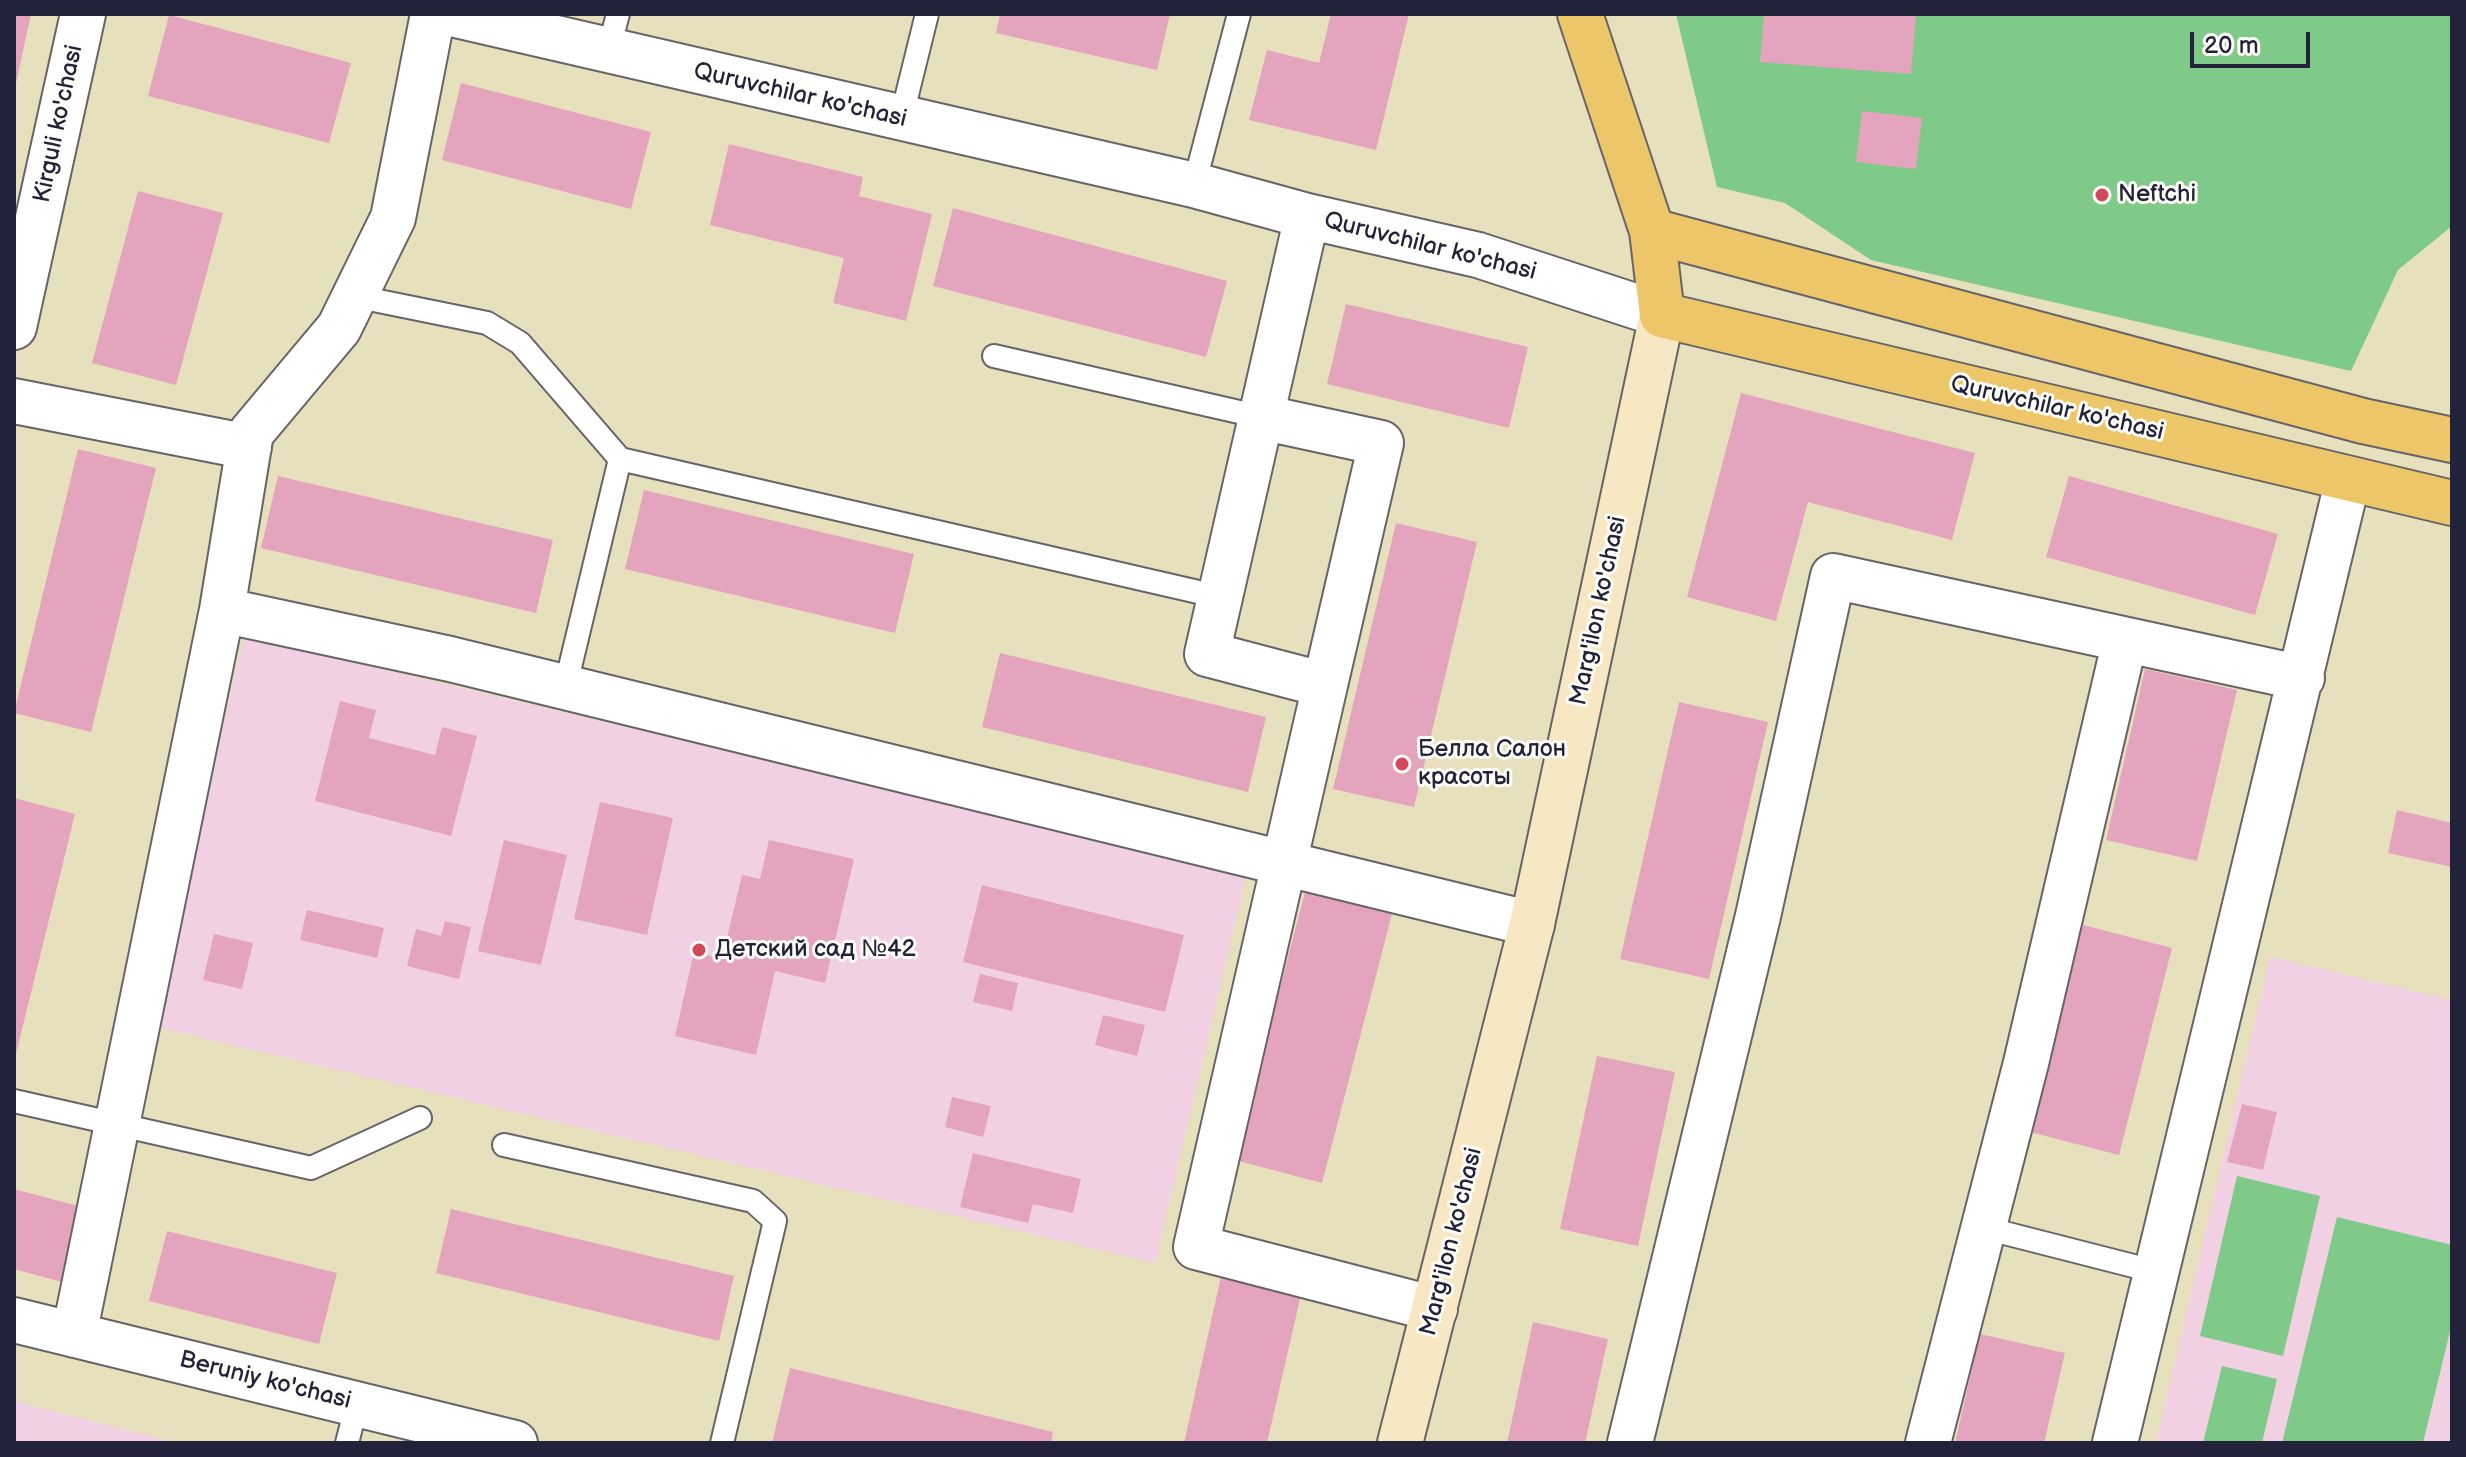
<!DOCTYPE html>
<html>
<head>
<meta charset="utf-8">
<style>
	body { margin:0 }
	#map { position:relative; width:2466px; height:1457px; overflow:hidden; background:#e7e0bd; font-family:"Balsamiq Sans",sans-serif }
	canvas { display:block }
	.frame { position:absolute; inset:0; border:16px solid #22223b; pointer-events:none }
	.scale { position:absolute; left:2190px; top:32px; width:120px; height:36px; box-sizing:border-box; border:4px solid #22223b; border-top:0; padding-left:10px; font-size:24px; line-height:28px; white-space:nowrap; color:#22223b; -webkit-text-stroke:6px #fdfcf7; paint-order:stroke }
</style>
</head>
<body>
<div id="map">
<canvas width="2466" height="1457"></canvas>
<div class="frame"></div>
<div class="scale">20 m</div>
</div>
<script>
const context = document.querySelector('canvas').getContext('2d');
context.lineJoin = 'round';
function fillPath(path, color) {
  context.fillStyle = color;
  context.fill(path, 'evenodd');
}
function trace(path, color, width, dash) {
  context.strokeStyle = color;
  context.lineWidth = width;
  context.lineCap = dash ? 'butt' : 'round';
  context.setLineDash(dash || []);
  context.stroke(path);
}
function write(font, color, halo, rows, align = 'center') {
  context.font = font + ' "Balsamiq Sans",sans-serif';
  context.lineWidth = 6;
  context.setLineDash([]);
  context.textBaseline = 'middle';
  context.strokeStyle = halo;
  context.fillStyle = color;
  for (const [text, x, y, turn = 0] of rows) {
    context.save();
    context.translate(x, y);
    context.rotate((+turn || 0) * Math.PI / 180);
    context.textAlign = isNaN(turn) ? turn : align;
    if (halo) context.strokeText(text, 0, 0);
    context.fillText(text, 0, 0);
    context.restore();
  }
}
fillPath(new Path2D(`
	M244,637L1247,873L1155,1263L152,1026Z
	M2270,957L2452,1000V1443H2156Z
	M14,1401L176,1443H14Z`), '#f1d0e3');
fillPath(new Path2D(`
	M1676,14H2452V226L2398,270L2351,371L1871,260L1785,203L1717,187Z
	M2237,1176L2320,1196L2283,1356L2200,1336Z
	M2337,1217L2452,1245V1323L2423,1443H2282Z
	M2222,1366L2277,1379L2262,1443H2203Z`), '#7fca88');
fillPath(new Path2D(`
	M14,14H31L15,88L14,87Z
	M1000,14H1170L1157,70L996,33Z
	M1331,14H1409L1376,150L1249,120L1267,50L1319,63Z
	M1764,14H1916L1911,74L1760,62Z
	M169,15L351,63L329,143L148,96Z
	M461,83L651,132L631,209L442,160Z
	M1862,111L1922,118L1916,169L1856,162Z
	M729,144L863,177L859,196L932,214L906,321L833,303L844,258L710,225Z
	M138,191L223,213L176,385L92,363Z
	M953,208L1227,281L1206,357L933,286Z
	M1346,304L1528,347L1509,428L1327,384Z
	M1741,393L1975,453L1952,540L1808,502L1776,621L1687,597Z
	M78,449L156,468L91,732L14,713Z
	M278,476L553,540L536,613L261,548Z
	M2069,476L2278,534L2255,615L2046,557Z
	M644,490L914,554L895,633L625,569Z
	M1396,523L1477,542L1414,807L1333,789Z
	M1000,653L1266,717L1248,792L982,727Z
	M2145,669L2237,690L2197,861L2106,840Z
	M340,701L376,710L369,738L435,755L442,727L477,736L451,836L315,801Z
	M1679,702L1768,722L1709,979L1620,959Z
	M14,798L75,814L15,1058H14Z
	M600,802L673,818L647,935L574,919Z
	M2397,810L2452,823V867L2388,853Z
	M504,840L567,855L541,965L478,951Z
	M769,840L854,859L825,983L775,971L756,1055L675,1036L694,952L722,959L742,875L760,879Z
	M982,885L1184,935L1165,1012L963,962Z
	M1305,892L1392,914L1322,1183L1235,1160Z
	M307,910L384,928L377,958L300,940Z
	M445,921L471,927L459,979L407,966L416,929L441,936Z
	M2083,925L2172,948L2119,1155L2030,1132Z
	M214,934L253,943L242,989L203,980Z
	M980,974L1018,983L1012,1011L973,1002Z
	M1103,1015L1145,1025L1137,1056L1095,1045Z
	M1597,1056L1675,1072L1638,1246L1560,1229Z
	M952,1097L991,1106L983,1137L945,1127Z
	M2242,1104L2277,1112L2263,1170L2227,1162Z
	M973,1153L1081,1179L1073,1213L1033,1204L1028,1223L960,1207Z
	M14,1189L82,1207L62,1282L14,1269Z
	M451,1209L734,1276L719,1341L436,1273Z
	M167,1231L337,1273L319,1344L149,1301Z
	M1222,1272L1302,1290L1267,1443H1184Z
	M1533,1322L1608,1339L1585,1443H1507Z
	M1980,1334L2065,1353L2044,1443H1955Z
	M790,1368L1053,1432L1051,1443H772Z`), '#e5a4bd');
const lane = new Path2D(`
	M608,52L618,14
	M901,119L927,14
	M1194,185L1239,14
	M354,296L487,323L520,343L620,459L1220,597
	M994,356L1261,417
	M565,688L620,459
	M14,1101L311,1168L420,1118
	M504,1145L753,1201L775,1221L722,1443
	M1981,1227L2157,1272
	M347,1443L357,1404`);
const street = new Path2D(`
	M433,14L393,218L339,328L251,433L222,610L450,659L1532,924
	M452,14L1194,185L1307,216L1478,255L1662,315
	M1307,216L1207,654L1325,685L1196,1247L1435,1309
	M14,327L83,14
	M14,401L249,447
	M1261,417L1381,443L1325,685
	M14,1320L515,1443
	M74,1335L222,610
	M1630,1443L1758,916L1833,576L2302,678
	M1928,1443L2026,1063L2125,640
	M2115,1443L2348,479`);
const secondary = new Path2D(`
	M1400,1443L1532,924L1662,315`);
const primary = new Path2D(`
	M1580,14L1652,231L1662,315L2452,503
	M1652,231L2363,421L2452,440`);
trace(lane, '#676468', 26);
trace(street, '#676468', 48);
trace(secondary, '#676468', 48);
trace(primary, '#676468', 48);
trace(lane, '#fff', 22);
trace(street, '#fff', 44);
trace(secondary, '#f7e8c3', 44);
trace(primary, '#ecc669', 44);
for (const [x, y, r, color] of [
	[2102,195,8,"#d1495b"],
	[1402,764,8,"#d1495b"],
	[699,950,8,"#d1495b"]
]) {
  const dot = new Path2D();
  dot.arc(x, y, r, 0, 2 * Math.PI);
  context.fillStyle = color;
  context.fill(dot);
  trace(dot, '#fdfcf7', 3);
}
write('24px', '#22223b', '#fdfcf7', [
	["Quruvchilar ko'chasi",800,96,13],
	["Kirguli ko'chasi",59,124,-78],
	["Quruvchilar ko'chasi",1430,247,14],
	["Quruvchilar ko'chasi",2057,409,13],
	["Marg'ilon ko'chasi",1599,611,-78],
	["Marg'ilon ko'chasi",1452,1242,-76],
	["Beruniy ko'chasi",265,1381,14]
]);
write('24px', '#22223b', '#fdfcf7', [
	["Neftchi",2118,195],
	["Белла Салон",1418,750],
	["красоты",1418,778],
	["Детский сад №42",715,950]
], 'left');
</script>
</body>
</html>
